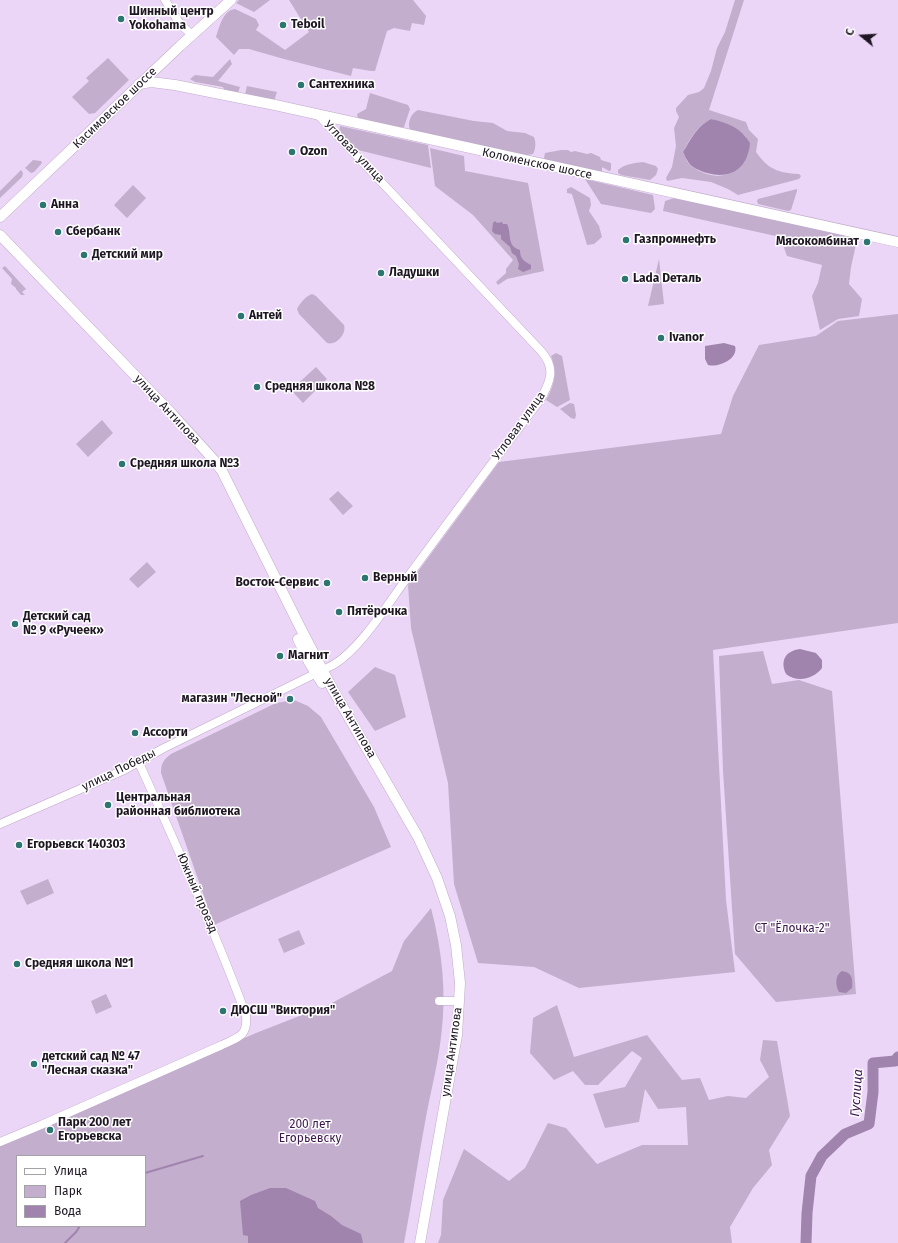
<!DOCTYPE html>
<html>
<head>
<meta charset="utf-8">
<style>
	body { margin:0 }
	#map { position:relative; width:898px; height:1243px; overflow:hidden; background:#ecd6f7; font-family:"Fira Sans",sans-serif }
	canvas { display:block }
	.legend { position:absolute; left:16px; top:1155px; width:130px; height:72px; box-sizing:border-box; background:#fff; border:1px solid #a5a2a7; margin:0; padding:5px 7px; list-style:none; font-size:12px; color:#1e1622 }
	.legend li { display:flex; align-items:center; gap:8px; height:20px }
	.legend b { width:20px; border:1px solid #a5a2a7 }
	.north { position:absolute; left:842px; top:16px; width:40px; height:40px; -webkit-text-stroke:3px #fff; paint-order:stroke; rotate:288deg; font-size:11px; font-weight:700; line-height:16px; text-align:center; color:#1e1622 }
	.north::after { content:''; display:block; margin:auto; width:14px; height:18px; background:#1e1622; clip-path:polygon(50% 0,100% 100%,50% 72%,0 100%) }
</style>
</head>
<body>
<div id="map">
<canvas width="898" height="1243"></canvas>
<ul class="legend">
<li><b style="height:5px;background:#fff"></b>Улица</li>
<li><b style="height:11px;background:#c3aece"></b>Парк</li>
<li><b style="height:11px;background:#a084ae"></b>Вода</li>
</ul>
<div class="north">С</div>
</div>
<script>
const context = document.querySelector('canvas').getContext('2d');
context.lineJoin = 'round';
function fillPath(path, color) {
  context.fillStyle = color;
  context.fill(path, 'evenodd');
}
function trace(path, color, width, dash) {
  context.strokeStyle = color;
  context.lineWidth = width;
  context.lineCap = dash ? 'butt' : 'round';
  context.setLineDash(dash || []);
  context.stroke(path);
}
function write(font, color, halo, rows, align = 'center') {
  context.font = font + ' "Fira Sans",sans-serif';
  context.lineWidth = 3;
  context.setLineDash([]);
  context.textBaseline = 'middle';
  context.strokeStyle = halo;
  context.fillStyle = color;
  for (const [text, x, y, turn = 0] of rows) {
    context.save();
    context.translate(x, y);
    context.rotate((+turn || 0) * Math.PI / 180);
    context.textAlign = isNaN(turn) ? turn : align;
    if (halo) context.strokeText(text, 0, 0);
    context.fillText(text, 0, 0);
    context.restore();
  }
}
fillPath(new Path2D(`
	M239,0H270L254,12L236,3Z
	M289,0H413L426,16L424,25L412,23L410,31L394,28L387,31L375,71H371L353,68L351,76L284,59L249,49H239L234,55L216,37C219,28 223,10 235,9L256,19L259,25L256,30L285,50L309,32Z
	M735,0H744L709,110L746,122L749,130L758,139L756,152C768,169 778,173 799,174L801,176L799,179L738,195L728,189L711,182L682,178L667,181L666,178L672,167L676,146L674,128L679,117L676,111V108L688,95L699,92L704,88L711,71L717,48L725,32ZM711,119C725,122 735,126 746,137L736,170C732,172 728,175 724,175C713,178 693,171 687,161C685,158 685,155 683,152C690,139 697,126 711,119Z
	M108,58L129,80L95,113L89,114L72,97L89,81L86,78Z
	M230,59L232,64L218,81L240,87L238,93L224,90L223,87L195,82L190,79L195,75L213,77Z
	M247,86L277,92L274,101L245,95Z
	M370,93L408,105L410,109L404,127L402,128L358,119L357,114L366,109Z
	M418,110L474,121L493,123L507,131L525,133L534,137C536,143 536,148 533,154L527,155L517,154L410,130C407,123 411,113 418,110Z
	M340,126L428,145L431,168L354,149L339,132Z
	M430,148L464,156L465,171L528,183L544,271L507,279L498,285L496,282L506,273V269L513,260L473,215L435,186Z
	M561,150H568L571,152L575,151L587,154L591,153L600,157L601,160L611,163V170L609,171L602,167V172L547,161L544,158L545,153Z
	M33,160L41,161L42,163L34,172L31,173L25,168Z
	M643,162L656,166L658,169L656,175L650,180L621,175L618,173V170C625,164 634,163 643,162Z
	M21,170L23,173L22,177L0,198V191Z
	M585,179L653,195L655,209L651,213L601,204Z
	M133,185L146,198L127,218L114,205Z
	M571,187L590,198L591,205L589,211L599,226L602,237L594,244L587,245L572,194L567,193V189Z
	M797,189V191L791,210L788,211L758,204L757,201L758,199Z
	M674,198L849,235L857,240L851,267L849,284L862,299L859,316L838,319L820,330L812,296L818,283L822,265L787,256L780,237L663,211L665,201Z
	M659,259L664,304L648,306Z
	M5,266L26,289L22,292L25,295H21L16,289V288L11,284L12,279L2,268Z
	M312,294L316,296L344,325C347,334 336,346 327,343L299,314L297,309C300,303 306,296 312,294Z
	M898,314V623L713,650L726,900L735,972L579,988L534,967L478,963L454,884L448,783L411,628L408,585L499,462L721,434L733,396L759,345L816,336L838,321Z
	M556,353L562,356L570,400L557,407L546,400C554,386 558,372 551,356Z
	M316,367L327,379L303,403L291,390Z
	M570,403L574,404L576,415L575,419L571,418L560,409Z
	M102,420L113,433L88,457L76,444Z
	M338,491L353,506L343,515L329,499Z
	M147,562L156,572L138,588L129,579Z
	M763,651L772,684L799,680L832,691L856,994L776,1002L735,954L723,771L719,656Z
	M375,667L395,675L406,717L375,731L348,692Z
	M294,700L308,706L321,717L374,807L391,847L214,925L161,773C161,764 163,760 171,754L276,703Z
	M48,879L54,893L27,905L20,891Z
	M431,908C442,950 447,993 441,1037C438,1064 431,1090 426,1117C418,1159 412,1201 404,1243H0V1144L256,1033L330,1004L392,971L404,941ZM17,1156H145V1226H17Z
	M299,930L305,944L284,953L278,939Z
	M106,994L112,1007L96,1014L91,1001Z
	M557,1005L574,1057L647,1035L682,1080L700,1078L709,1100L728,1096L746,1098L769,1077L760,1060L763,1040L777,1041L790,1116L769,1150L772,1165L753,1188L730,1227L732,1243H438L441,1235L443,1200L464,1149L509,1181L525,1168L548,1123L566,1128L597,1164L642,1145H688L686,1107L658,1109L645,1089L639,1122L605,1128L593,1094L625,1087L642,1058L632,1051L598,1085H585L573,1071L554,1080L530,1053L533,1018Z`), '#c3aece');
fillPath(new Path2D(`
	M711,119C727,122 741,128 750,143C748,168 731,180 707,173C700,171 691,168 687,160C685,158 685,155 683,152C691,139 697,126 711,119Z
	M495,221L497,223L502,222L503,224H507C512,233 506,246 520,250C520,258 523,261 531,265V269L523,272L518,269L519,264L516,256L512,253L510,247L501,239V235L495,234L492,231L493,223Z
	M724,343L735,346C739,359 718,368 708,365L705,359V346Z
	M800,649L816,653L822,660V668C814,679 797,683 786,674C780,661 785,651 800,649Z
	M842,971C852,972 853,979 852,988L846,993L839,992C835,985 835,975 842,971Z
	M270,1188H286L315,1201L318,1208L331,1216L342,1225L361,1234L363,1243H248V1236L243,1235L240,1201L251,1195Z`), '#a084ae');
trace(new Path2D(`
	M145,1173L203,1156
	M65,1243L76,1232L80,1226`), '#a084ae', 2);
trace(new Path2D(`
	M806,1243L807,1213L811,1176L822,1156L845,1134L869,1124L873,1092V1063L895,1061L898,1057`), '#a084ae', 11);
const minor = new Path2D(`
	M165,0L180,24L192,35
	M0,824L124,770L164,748L333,665C359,650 386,607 404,582C449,521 494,460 540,400C551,381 556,368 541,351L318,115
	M439,1001H453
	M0,1142L41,1125L222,1045C239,1037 248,1036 246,1015C214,929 177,846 139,763`);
const major = new Path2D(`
	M139,84L151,82L175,85L275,105L898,242
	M0,217L180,46L231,0
	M0,235L173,415L213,459L222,471L302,631L333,690L418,837L437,878L450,916L456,945L460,983L457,1035L420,1243
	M298,639L309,662L322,683`);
trace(minor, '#bfaac9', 9);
trace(major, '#bfaac9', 11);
trace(minor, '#fff', 8);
trace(major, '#fff', 10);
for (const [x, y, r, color] of [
	[121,19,4,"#2c7571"],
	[283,25,4,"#2c7571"],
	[301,85,4,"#2c7571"],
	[292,152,4,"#2c7571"],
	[43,205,4,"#2c7571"],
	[58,232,4,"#2c7571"],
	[626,240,4,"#2c7571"],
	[867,242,4,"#2c7571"],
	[84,255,4,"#2c7571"],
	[381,273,4,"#2c7571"],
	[625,279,4,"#2c7571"],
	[241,316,4,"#2c7571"],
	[661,338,4,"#2c7571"],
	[257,387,4,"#2c7571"],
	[122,464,4,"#2c7571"],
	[365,578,4,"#2c7571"],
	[327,583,4,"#2c7571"],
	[339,612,4,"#2c7571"],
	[15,624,4,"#2c7571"],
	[280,656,4,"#2c7571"],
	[290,699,4,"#2c7571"],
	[135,733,4,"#2c7571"],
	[108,805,4,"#2c7571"],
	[19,845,4,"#2c7571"],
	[17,964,4,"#2c7571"],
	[223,1011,4,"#2c7571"],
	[34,1064,4,"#2c7571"],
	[50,1130,4,"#2c7571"]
]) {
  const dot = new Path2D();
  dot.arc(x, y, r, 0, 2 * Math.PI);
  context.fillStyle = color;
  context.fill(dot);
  trace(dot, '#fff', 1.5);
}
write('bold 12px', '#1e1622', '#fff', [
	["Шинный центр",129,12],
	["Yokohama",129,26],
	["Teboil",291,25],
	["Сантехника",309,85],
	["Ozon",300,152],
	["Анна",51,205],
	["Сбербанк",66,232],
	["Газпромнефть",634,240],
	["Мясокомбинат",859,242,"right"],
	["Детский мир",92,255],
	["Ладушки",389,273],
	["Lada Dеталь",633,279],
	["Антей",249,316],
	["Ivanor",669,338],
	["Средняя школа №8",265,387],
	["Средняя школа №3",130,464],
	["Верный",373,578],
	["Восток-Сервис",319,583,"right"],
	["Пятёрочка",347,612],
	["Детский сад",23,617],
	["№ 9 «Ручеек»",23,631],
	["Магнит",288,656],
	["магазин \"Лесной\"",282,699,"right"],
	["Ассорти",143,733],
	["Центральная",116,798],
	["районная библиотека",116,812],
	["Егорьевск 140303",27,845],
	["Средняя школа №1",25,964],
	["ДЮСШ \"Виктория\"",231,1011],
	["детский сад № 47",42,1057],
	["\"Лесная сказка\"",42,1071],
	["Парк 200 лет",58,1123],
	["Егорьевска",58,1137]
], 'left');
write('12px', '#1e1622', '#fff', [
	["Касимовское шоссе",115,108,-44],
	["Угловая улица",354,152,46],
	["Коломенское шоссе",537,164,12],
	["улица Антипова",167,410,47],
	["Угловая улица",519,426,-54],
	["улица Антипова",350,718,60],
	["улица Победы",119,770,-26],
	["Южный проезд",197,893,67],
	["улица Антипова",452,1052,-82]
]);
write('12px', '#3c174c', '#fff', [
	["СТ \"Ёлочка-2\"",792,929],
	["200 лет",310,1125],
	["Егорьевску",310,1139]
]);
write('italic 13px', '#3b154b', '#fff', [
	["Гуслица",857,1093,-86]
]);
</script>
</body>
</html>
